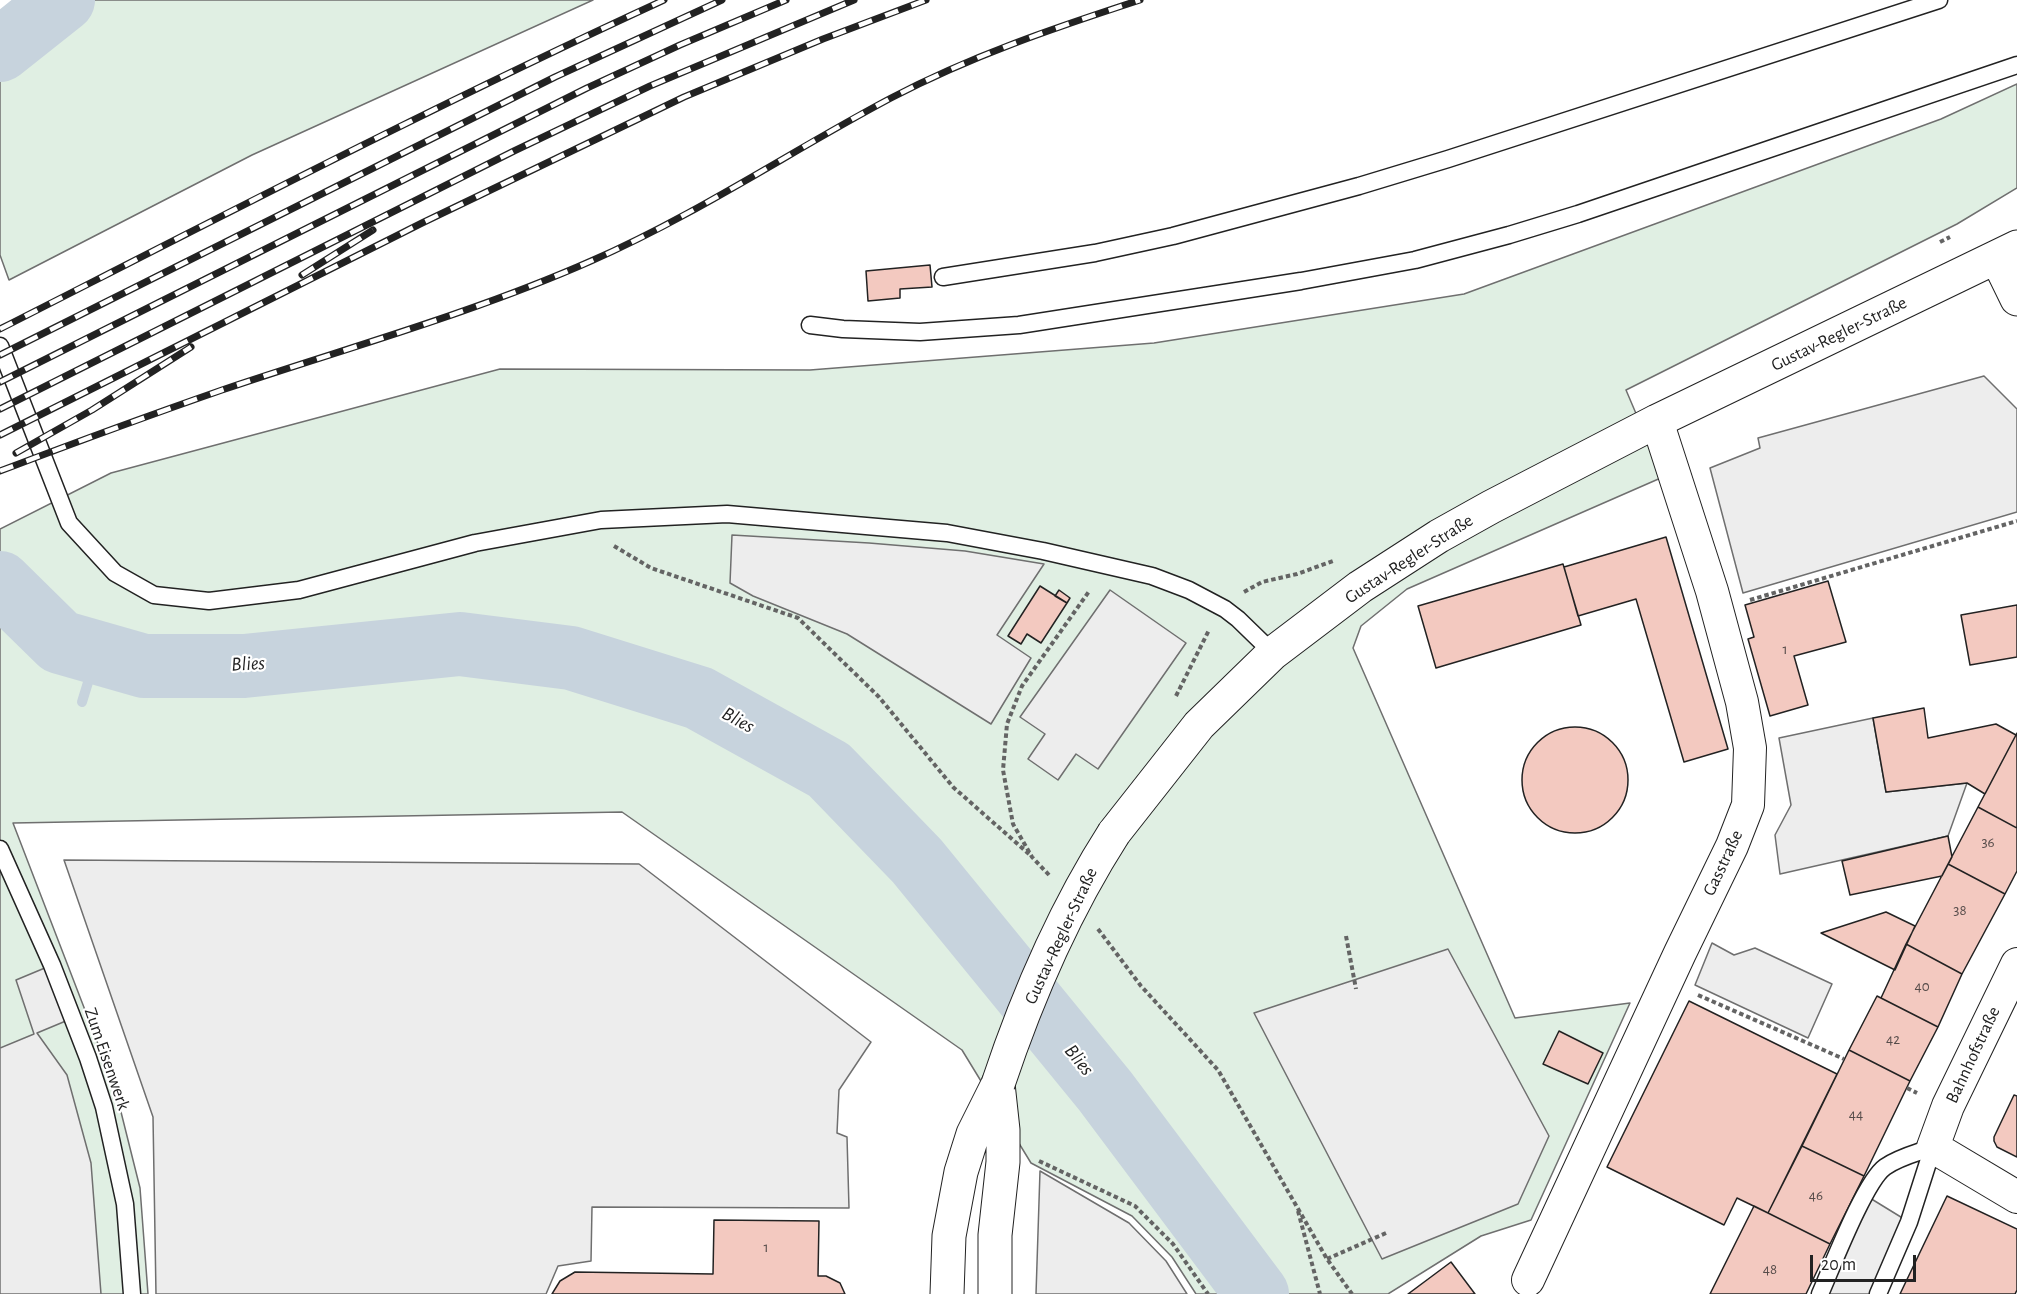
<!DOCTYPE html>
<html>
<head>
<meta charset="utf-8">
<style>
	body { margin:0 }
	#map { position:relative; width:2017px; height:1294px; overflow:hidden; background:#fff; font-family:"Alegreya Sans",sans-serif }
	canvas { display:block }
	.scale { position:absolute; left:1810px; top:1255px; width:106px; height:27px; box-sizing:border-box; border:3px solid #222; border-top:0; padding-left:8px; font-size:18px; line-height:21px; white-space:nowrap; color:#222; -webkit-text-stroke:4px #fff; paint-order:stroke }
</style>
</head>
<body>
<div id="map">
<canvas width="2017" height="1294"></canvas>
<div class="scale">20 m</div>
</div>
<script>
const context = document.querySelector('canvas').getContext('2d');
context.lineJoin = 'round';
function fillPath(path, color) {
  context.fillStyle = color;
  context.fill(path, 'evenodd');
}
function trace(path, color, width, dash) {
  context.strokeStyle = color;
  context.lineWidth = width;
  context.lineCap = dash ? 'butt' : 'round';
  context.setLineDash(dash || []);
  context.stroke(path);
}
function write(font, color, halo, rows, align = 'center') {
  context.font = font + ' "Alegreya Sans",sans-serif';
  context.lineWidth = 4.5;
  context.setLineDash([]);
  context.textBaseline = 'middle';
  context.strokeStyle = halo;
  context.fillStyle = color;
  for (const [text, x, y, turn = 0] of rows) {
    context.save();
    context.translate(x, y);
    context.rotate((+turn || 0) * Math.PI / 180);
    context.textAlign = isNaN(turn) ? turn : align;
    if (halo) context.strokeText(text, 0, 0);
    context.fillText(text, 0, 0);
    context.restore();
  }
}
const green = new Path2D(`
	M22,0H593L252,155L9,280L0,255V18Z
	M2017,84V188L1957,224L1626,390L1663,477L1407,589L1361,626L1353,648L1515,1018L1630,1003L1531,1220L1481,1236L1388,1294H1196L1172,1257L1132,1216L1031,1163L962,1050L622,812L13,823L115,1088L140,1188L148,1294H0V529L111,473L500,369L810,370L1154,343L1464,294L1941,119Z`);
fillPath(green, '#e0efe3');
trace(green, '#6f6f6f', 1.5);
const parking = new Path2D(`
	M1984,376L2017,409V512L1743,593L1710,468L1760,448L1758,438Z
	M732,535L869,543L965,551L1044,564L997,635L1031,658L991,724L847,634L753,596L730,583Z
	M1110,590L1186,643L1098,769L1076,754L1058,780L1028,759L1045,734L1020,717Z
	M1873,718L1886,792L1967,783L1948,836L1780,874L1775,835L1791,805L1779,738Z
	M64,860L639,864L871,1042L839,1090L837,1133L847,1137L849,1208L592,1207L591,1261L558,1266L546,1294H156L153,1117Z
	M1712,943L1734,955L1755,948L1832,984L1808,1038L1695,985Z
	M1448,949L1549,1136L1518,1204L1382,1259L1254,1013Z
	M52,965L73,1018L37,1033L67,1075L91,1163L101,1294H0V1048L34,1034L16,980Z
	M1040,1171L1129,1223L1166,1261L1187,1294H1036Z
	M1865,1195L1909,1222L1878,1294H1820Z`);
fillPath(parking, '#ededed');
trace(parking, '#6f6f6f', 1.5);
trace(new Path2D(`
	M82,702L97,653`), '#c7d3dd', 10);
trace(new Path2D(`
	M0,50L63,0
	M0,583L60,642L144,666H244L460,644L571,658L699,698L829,770L917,861L1105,1091L1257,1294`), '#c7d3dd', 64);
const building = new Path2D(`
	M930,265L932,287L900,289V298L868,301L866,271Z
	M1666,537L1728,749L1684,762L1636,599L1578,616L1564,567Z
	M1563,564L1581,625L1436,668L1418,606Z
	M1828,581L1846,642L1794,656L1808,705L1770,716L1748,639L1754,637L1745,605Z
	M1040,586L1067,603L1041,643L1027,634L1021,644L1008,636Z
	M1059,590L1070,598L1067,603L1055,596Z
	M2017,605V657L1970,665L1961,615Z
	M1924,708L1928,738L1996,724L2016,735L1985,794L1967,783L1886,792L1873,718Z
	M1522 780a53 53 0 1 1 106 0a53 53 0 1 1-106 0Z
	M2017,733V828L1978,807Z
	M1978,807L2017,828V871L2005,894L1948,864Z
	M1948,836L1952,857L1942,876L1850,895L1842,861Z
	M1948,864L2005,894L1962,974L1906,944Z
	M1886,912L1915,926L1895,970L1821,933Z
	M1906,944L1962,974L1938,1027L1881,998Z
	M1877,996L1938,1027L1910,1081L1849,1050Z
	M1689,1001L1837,1074L1768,1213L1737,1198L1724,1225L1607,1167Z
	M1559,1031L1603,1053L1588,1084L1543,1064Z
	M1849,1050L1910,1081L1864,1176L1802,1146Z
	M2014,1095L2017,1096V1157L1997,1147L1994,1141V1137Z
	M1802,1146L1864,1176L1830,1244L1768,1213Z
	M1947,1196L2017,1229V1290L2015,1294H1900Z
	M1754,1206L1830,1244L1806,1294H1710Z
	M714,1220L819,1221L818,1276H826L840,1283L845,1294H552L560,1281L575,1272L713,1274Z
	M1451,1262L1475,1294H1408Z`);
fillPath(building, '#f3c9c0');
trace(building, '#222', 1.5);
const lane = new Path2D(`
	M943,277L1095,253L1173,236L1359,186L1448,159L1939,0
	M810,325L843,329L920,332L1019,325L1301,281L1415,260L1509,235L1578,214L2017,65
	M0,346L69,523L115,573L154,595L209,601L299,590L475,543L601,520L727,514L947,533L1043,551L1152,576L1189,590L1225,609L1238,619L1273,653
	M0,849L52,965L88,1058L104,1107L125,1204L132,1294
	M1820,1294C1832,1267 1865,1181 1885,1167C1899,1157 1917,1153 1933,1147
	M1878,1294L1909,1222L1933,1147`);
const street = new Path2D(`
	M2017,964L1948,1106L1933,1147L2017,1197
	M1528,1280L1680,953L1732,846L1748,805L1750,748L1742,702L1712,591L1657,421`);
const secondary = new Path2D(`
	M1997,258L2017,299
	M1114,833L1199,725L1273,653L1360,587L1439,536L1491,507L1657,421L2017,247
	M947,1294L949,1236L961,1172L973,1134L998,1084
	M995,1294V1235L1003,1162V1130L998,1084`);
trace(lane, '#222', 19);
trace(street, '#222', 34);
trace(secondary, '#222', 35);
trace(new Path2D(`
	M1940,242L1950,237
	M614,546L651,568L798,618L879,697L953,787L1029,854
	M1244,592L1262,582L1297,574L1333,561
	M1750,600L2017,521
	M1176,696L1209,630
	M1049,875L1032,857L1013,824L1003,770L1007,724L1022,686L1090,590
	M1098,929L1141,986L1218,1070L1327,1259L1352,1294
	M1346,936L1356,989
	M1698,995L1844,1059
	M1907,1088L1917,1093
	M1039,1161L1135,1206L1173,1244L1208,1294
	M1298,1211L1320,1294
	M1327,1259L1386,1233`), '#646464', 4, [4.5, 3]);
trace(lane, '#fff', 16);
trace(street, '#fff', 32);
trace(secondary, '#fff', 33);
const rail = new Path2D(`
	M302,275L373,230
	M0,329C220,217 440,103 664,0
	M0,355L555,77L722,0
	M0,382L587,88L680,45L786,0
	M0,409L514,151L650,86L854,0
	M0,435L422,223L684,97L823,39L926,0
	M16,453L92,410L191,347
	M0,471C74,443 147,416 222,390C346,348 471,314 591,261C696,215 791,151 891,98C971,56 1054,28 1140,0`);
trace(rail, '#222', 7);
trace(rail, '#fff', 4.5, [14]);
const secondaryBridge = new Path2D(`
	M998,1084C1027,997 1064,911 1114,833`);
trace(secondaryBridge, '#222', 35, []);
trace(secondaryBridge, '#fff', 33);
write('15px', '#564c4a', null, [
	["1",1785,649],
	["36",1988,842],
	["38",1960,910],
	["40",1922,986],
	["42",1893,1039],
	["44",1856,1114],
	["46",1816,1195],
	["1",766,1247],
	["48",1770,1269]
]);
write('18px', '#222', '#fff', [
	["Gustav-Regler-Straße",1839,334,-26],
	["Gustav-Regler-Straße",1409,559,-33],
	["Gasstraße",1723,863,-65],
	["Gustav-Regler-Straße",1061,936,-65],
	["Bahnhofstraße",1973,1055,-65],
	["Zum Eisenwerk",107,1059,71]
]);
write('italic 20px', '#222', '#fff', [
	["Blies",248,664,-3],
	["Blies",738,720,29],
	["Blies",1079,1060,51]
]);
</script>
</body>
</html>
